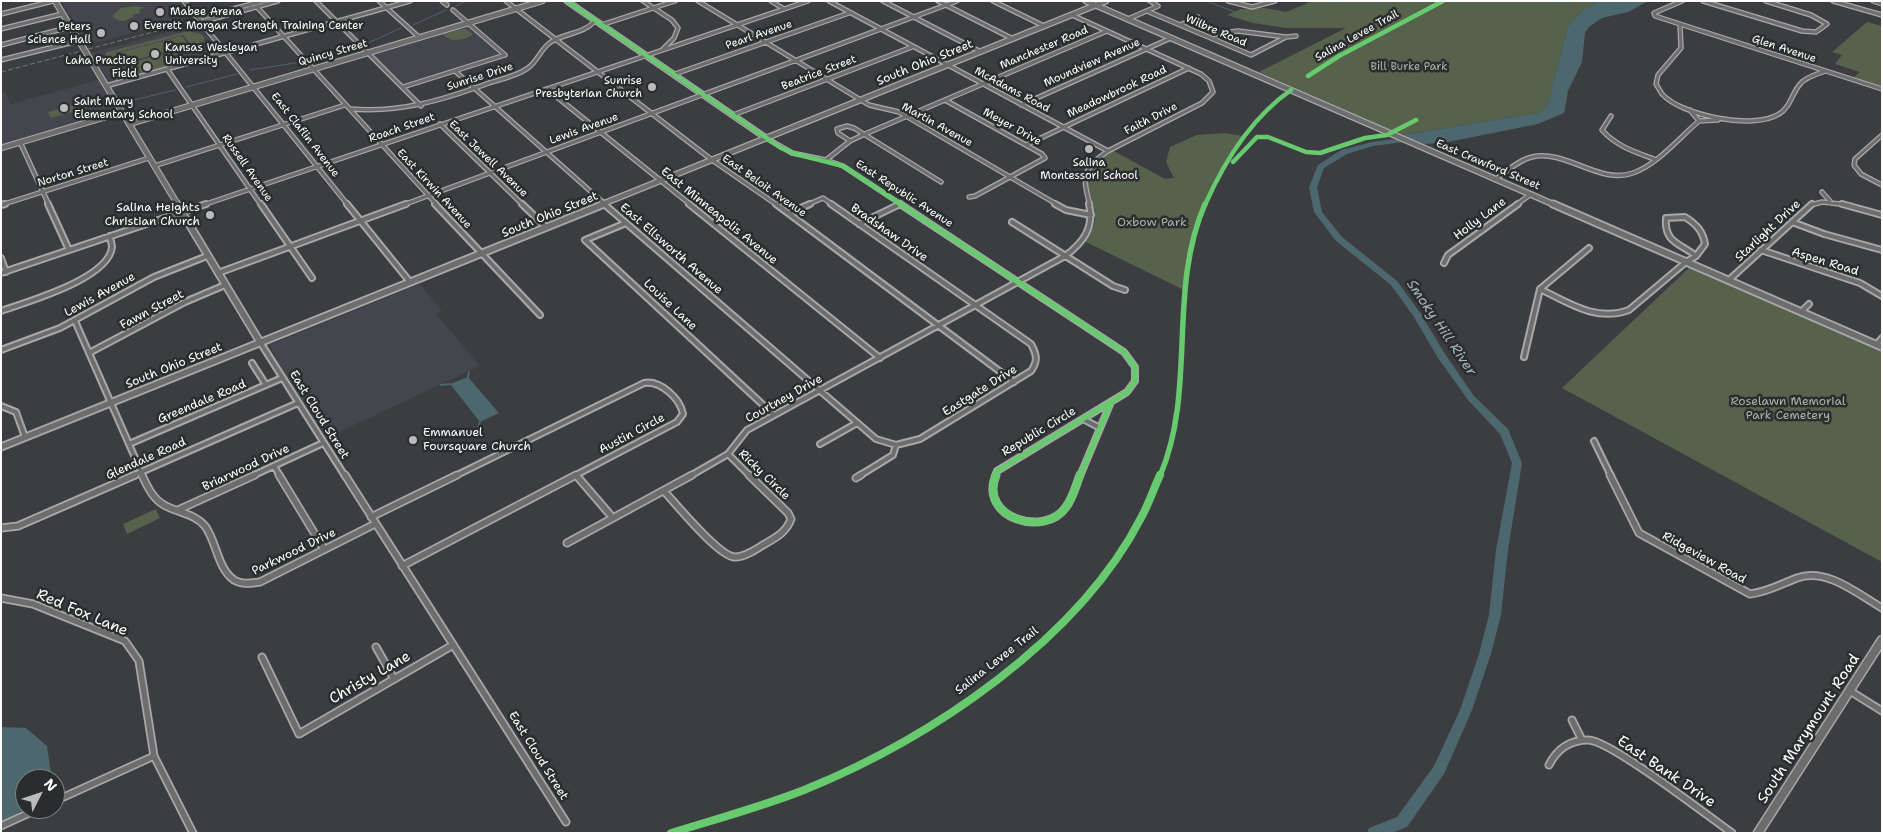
<!DOCTYPE html>
<html>
<head>
<meta charset="utf-8">
<style>
	body { margin:0 }
	#map { position:relative; width:1883px; height:834px; overflow:hidden; background:#3c3d40; font-family:"Shantell Sans",sans-serif }
	canvas { display:block }
	.frame { position:absolute; inset:0; border:2px solid #fff; pointer-events:none }
	.north { position:absolute; left:15px; top:769px; width:50px; height:50px; box-sizing:border-box; background:#2a2d2e; border:1px solid #7f8182; border-radius:50%; rotate:49deg; font-size:14px; font-weight:700; line-height:20px; text-align:center; color:#fff }
	.north::after { content:''; display:block; margin:auto; width:18px; height:22px; background:#bbbbbc; clip-path:polygon(50% 0,100% 100%,50% 72%,0 100%) }
</style>
</head>
<body>
<div id="map">
<canvas width="1883" height="834"></canvas>
<div class="frame"></div>
<div class="north">N</div>
</div>
<script>
const context = document.querySelector('canvas').getContext('2d');
context.lineJoin = 'round';
function fillPath(path, color) {
  context.fillStyle = color;
  context.fill(path, 'evenodd');
}
function trace(path, color, width, dash) {
  context.strokeStyle = color;
  context.lineWidth = width;
  context.lineCap = dash ? 'butt' : 'round';
  context.setLineDash(dash || []);
  context.stroke(path);
}
function write(font, color, halo, rows, align = 'center') {
  context.font = font + ' "Shantell Sans",sans-serif';
  context.lineWidth = 5;
  context.setLineDash([]);
  context.textBaseline = 'middle';
  context.strokeStyle = halo;
  context.fillStyle = color;
  for (const [text, x, y, turn = 0] of rows) {
    context.save();
    context.translate(x, y);
    context.rotate((+turn || 0) * Math.PI / 180);
    context.textAlign = isNaN(turn) ? turn : align;
    if (halo) context.strokeText(text, 0, 0);
    context.fillText(text, 0, 0);
    context.restore();
  }
}
fillPath(new Path2D(`
	M61,1H179L191,17L88,45Z
	M198,24L220,53L111,83L91,53Z
	M468,25L501,55L405,85L373,54Z
	M98,80L118,111L1,146V94L6,92L11,104Z
	M420,284L442,311L436,314L480,366L324,439L280,369L270,345Z`), '#45454e');
fillPath(new Path2D(`
	M1312,1H1601L1583,10L1568,26L1547,107L1539,113L1402,135L1259,72L1346,28H1286L1253,23L1227,15L1241,9L1265,8L1286,12Z
	M135,6L144,7L139,10L140,13L132,15L134,16C124,22 121,23 112,16L121,8Z
	M1867,22L1882,26V88L1853,78L1860,72L1835,64L1842,55L1832,52Z
	M462,29H466L473,34C464,41 451,43 442,34Z
	M188,31L201,34L205,38L200,47L176,53L183,63L117,81L111,72L141,63C128,66 113,72 101,62L107,52ZM183,35L192,46L123,65L115,53Z
	M182,36L188,45L124,63L118,53Z
	M83,102L87,108L51,118L48,112Z
	M1225,133L1243,136L1202,212L1184,290L1086,242C1091,234 1095,226 1095,216C1095,200 1081,183 1090,166C1095,159 1105,155 1112,150L1165,179L1174,178L1166,162L1170,147L1197,135Z
	M1690,267L1882,351V562L1562,388Z
	M156,509L160,518L127,534L123,524Z`), '#57624d');
fillPath(new Path2D(`
	M1601,1H1648L1628,12L1602,18L1589,27L1585,33L1582,62L1568,91L1564,113L1538,124L1443,143L1424,144L1402,135L1539,113L1547,107L1568,26L1583,10Z
	M468,377L499,413L480,422L450,384Z
	M1,727L26,728L47,746L51,773L48,779H25V809L1,822Z`), '#4c676e');
trace(new Path2D(`
	M1206,1L1248,17L1283,22L1296,20L1313,10L1338,1
	M1557,1L1586,10
	M456,6L466,1
	M413,25L446,10
	M366,44L401,28
	M312,59L356,47
	M250,70L301,62
	M186,87L237,74
	M130,101L175,90`), '#4c676e', 1);
trace(new Path2D(`
	M468,377L469,372
	M441,385L450,384
	M478,427L480,422`), '#4c676e', 2);
fillPath(new Path2D(`
	M1424,135L1428,137L1427,139L1373,146L1347,154L1324,168L1317,187L1322,212L1342,237L1397,281L1421,314L1445,354L1474,396L1508,429L1522,463L1508,550L1501,615L1491,654L1472,710L1444,774L1407,827L1392,833H1367L1369,828L1397,817L1434,766L1460,710L1479,654L1489,615L1496,550L1512,463L1500,434L1468,400L1438,358L1414,317L1391,285L1336,241L1314,212L1309,187L1318,165L1341,150L1372,142Z`), '#4c676e');
const streetFar2 = new Path2D(`
	M184,1L348,205
	M316,1L421,106
	M379,1L420,38
	M442,1L447,5
	M506,1L712,160L777,205
	M643,1L672,20L678,28L674,38L663,49
	M698,1L869,105L899,112L1058,205
	M771,1L784,9
	M829,1L1108,151
	M883,1L981,52
	M938,1L1013,39
	M993,1L1044,26
	M1228,1L1252,7L1275,1
	M1682,1L1654,13L1655,16L1882,89
	M1703,1L1802,31L1816,32L1827,24L1811,15L1766,1
	M1833,1L1882,15
	M1873,1L1882,4
	M257,7L437,205
	M453,10L505,55
	M1147,11L1251,55L1286,37
	M1,14L53,1
	M1072,15L1201,74L1209,81L1213,92L1202,103L1108,151C1082,169 1082,176 1090,205
	M198,18L263,1
	M1128,19L1158,6L1150,1
	M201,22L278,1
	M601,25L675,1
	M1180,25L1198,17
	M1680,25L1681,48L1658,75L1656,84C1658,87 1660,91 1662,94C1682,116 1754,130 1779,114C1791,107 1792,92 1801,83C1806,77 1818,74 1825,71
	M1,29L62,14
	M1214,39L1230,32L1238,31L1286,37L1296,36
	M1,45L70,27
	M1,60L78,41
	M167,69L261,205
	M455,71L606,205
	M675,74L849,13
	M106,86L410,1
	M403,87L505,55
	M547,89L691,205
	M945,100L1042,154L1045,158L975,196L969,197
	M1021,105L1171,38
	M351,109C400,113 443,100 489,83C502,79 517,76 528,68C538,61 541,48 551,42C565,33 583,34 595,21
	M1690,110L1699,121L1718,120
	M733,115L912,47
	M1611,116L1602,130C1616,146 1635,152 1654,159
	M440,124L523,205
	M1882,135L1855,159L1854,165L1861,174L1882,185
	M766,138L792,153L826,160L843,166L902,205
	M850,141L838,133L837,129L847,126L854,128L941,182
	M20,142L49,205
	M1026,145L1189,68
	M826,160L850,141L865,134L1107,31
	M154,166L345,105
	M1496,179C1507,171 1519,160 1532,157C1566,149 1599,185 1633,173C1658,164 1679,138 1699,121
	M1822,192L1830,201
	M1,205L149,158
	M203,205L808,1
	M403,205L957,1
	M807,205L823,198L833,205
	M898,205L900,204
	M1516,205L1531,194
	M1811,205L1822,202L1849,205`);
const streetFar1 = new Path2D(`
	M48,204L69,250
	M261,204L312,278
	M347,204L410,282
	M435,204L540,315
	M522,204L546,227
	M604,204L876,439L896,445L920,439L1031,371C1038,361 1037,355 1031,344L831,204
	M689,204L880,358
	M776,204L1014,382
	M900,204L1124,352L1135,367V381L1127,392L997,471L995,476
	M1055,204L1066,210L1091,215
	M1842,204L1882,215
	M1,205L5,204
	M789,213L810,204
	M1685,217C1696,224 1703,231 1705,244L1696,256C1680,243 1664,243 1666,218Z
	M1012,222L1113,286L1125,290
	M1792,222L1824,234L1882,250
	M626,223L585,240L774,415
	M859,224L900,204
	M1761,250L1860,283L1882,296
	M1,258L6,272
	M1444,263L1448,255L1518,204
	M1,273L206,204
	M218,273L406,204
	M1729,280L1812,204
	M1540,289C1569,303 1596,322 1629,310L1686,262L1696,256
	M1,311C26,302 109,279 112,247C112,244 110,239 110,236
	M1801,312L1809,304
	M75,321L143,476
	M260,342L345,476
	M1876,345L1882,338
	M1,350L60,328L154,277L207,256
	M89,353L185,302L225,285
	M1524,357L1540,289L1589,248
	M252,363L266,385
	M1,406L16,412L25,437
	M1083,419L1100,428
	M1594,441L1611,476
	M129,444L282,378
	M820,444L857,423
	M728,454L750,476
	M274,466L280,476
	M132,476L298,403
	M252,476L323,443
	M455,476L644,383C660,380 680,398 683,414L677,422L574,476
	M690,476L728,454L747,430L1065,256C1084,242 1094,228 1089,204
	M859,476L893,455L896,445
	M1080,476L1111,402`);
const street = new Path2D(`
	M142,475C147,486 153,499 164,505C178,513 194,513 205,526C217,542 217,568 234,580C242,585 251,583 260,582L375,524
	M279,475L324,549
	M345,475L566,822
	M576,475L613,518
	M996,475C978,518 1045,538 1066,507C1073,498 1076,485 1080,475
	M1610,475L1639,533L1750,594C1768,592 1781,584 1797,578C1826,567 1858,594 1882,608
	M856,478L861,475
	M664,491C676,504 719,557 735,557C745,557 755,550 763,545C775,538 786,533 791,519L788,513L749,475
	M178,510L255,475
	M371,517L457,475
	M1,528L18,526L135,475
	M567,543L692,475
	M402,566L576,475
	M1,598L33,604L125,641L139,661L154,756L193,833
	M376,647L394,679
	M262,657L299,734L453,645
	M1850,691L1882,711
	M1572,720L1582,740
	M1549,765C1557,749 1570,740 1588,740C1610,740 1708,816 1732,833
	M55,801L154,756
	M1,826L38,809`);
const secondaryFar2 = new Path2D(`
	M55,1L178,205
	M567,1L766,138
	M1086,1L1555,205
	M129,124L542,1
	M1,148L122,112
	M600,205L1106,1`);
const secondaryFar1 = new Path2D(`
	M177,204L260,342
	M1553,204L1882,347
	M1,447L604,204`);
const secondary = new Path2D(`
	M1758,833L1882,640`);
trace(streetFar2, '#a7a8a9', 5.5);
trace(streetFar1, '#a7a8a9', 8);
trace(street, '#a7a8a9', 9);
trace(secondaryFar2, '#a7a8a9', 7);
trace(secondaryFar1, '#a7a8a9', 9);
trace(secondary, '#a7a8a9', 11);
trace(streetFar2, '#6d6d6e', 3);
trace(streetFar1, '#6d6d6e', 4);
trace(street, '#6d6d6e', 5.5);
trace(secondaryFar2, '#6d6d6e', 4.5);
trace(secondaryFar1, '#6d6d6e', 5.5);
trace(secondary, '#6d6d6e', 8);
trace(new Path2D(`
	M1,72L271,1`), '#767777', 1, [5, 2.5]);
trace(new Path2D(`
	M567,1L781,148L796,154L843,166L902,205
	M1308,76L1339,56L1443,1
	M1233,162L1257,137H1268L1306,152L1320,153L1365,138L1387,135L1416,120
	M1205,205C1224,162 1251,118 1291,90`), '#67ca6e', 4.5);
trace(new Path2D(`
	M900,204L1124,352L1135,367V381L1127,392L997,471L995,476
	M1080,476L1111,402
	M1160,476C1197,390 1167,291 1205,204`), '#67ca6e', 5.5);
trace(new Path2D(`
	M996,475C978,518 1045,538 1066,507C1073,498 1076,485 1080,475
	M671,833C716,819 761,807 804,790C930,739 1079,640 1142,516C1149,503 1154,488 1160,475`), '#67ca6e', 8);
for (const [x, y, r, color] of [
	[160,12,5,"#bbbbbc"],
	[134,26,5,"#bbbbbc"],
	[101,33,5,"#bbbbbc"],
	[155,54,5,"#bbbbbc"],
	[147,67,5,"#bbbbbc"],
	[652,87,5,"#bbbbbc"],
	[64,108,5,"#bbbbbc"],
	[1089,149,5,"#bbbbbc"],
	[210,215,5,"#bbbbbc"],
	[413,440,5,"#bbbbbc"]
]) {
  const dot = new Path2D();
  dot.arc(x, y, r, 0, 2 * Math.PI);
  context.fillStyle = color;
  context.fill(dot);
  trace(dot, '#2a2d2e', 2);
}
write('11px', '#fff', '#2a2d2e', [
	["Mabee Arena",170,12],
	["Everett Morgan Strength Training Center",144,26],
	["Peters",91,27,"right"],
	["Science Hall",91,40,"right"],
	["Kansas Wesleyan",165,48],
	["University",165,61],
	["Laha Practice",137,61,"right"],
	["Field",137,74,"right"],
	["Sunrise",642,81,"right"],
	["Presbyterian Church",642,94,"right"],
	["Saint Mary",74,102],
	["Elementary School",74,115],
	["Salina",1089,163,"center"],
	["Montessori School",1089,176,"center"]
], 'left');
write('11px', '#fff', '#2a2d2e', [
	["Wilbre Road",1216,31,23],
	["Pearl Avenue",759,35,-19],
	["Salina Levee Trail",1357,36,-29],
	["Manchester Road",1044,48,-23],
	["Glen Avenue",1784,49,18],
	["Quincy Street",333,53,-16],
	["Moundview Avenue",1092,63,-24],
	["Beatrice Street",819,73,-21],
	["Sunrise Drive",480,77,-18],
	["McAdams Road",1012,90,28],
	["Meadowbrook Road",1117,92,-25],
	["Faith Drive",1151,119,-27],
	["Martin Avenue",937,125,29],
	["Meyer Drive",1012,127,29],
	["Roach Street",402,128,-19],
	["Lewis Avenue",584,129,-20],
	["East Claflin Avenue",305,135,52],
	["East Jewell Avenue",488,159,44],
	["East Crawford Street",1488,165,23],
	["Russell Avenue",247,168,55],
	["Norton Street",73,173,-17],
	["East Beloit Avenue",764,186,35],
	["East Kirwin Avenue",434,189,47],
	["East Republic Avenue",904,194,33]
]);
write('11px', '#adb4a7', '#2a2d2e', [
	["Bill Burke Park",1409,67]
]);
write('12px', '#fff', '#2a2d2e', [
	["South Ohio Street",925,63,-22],
	["South Ohio Street",550,215,-22],
	["East Minneapolis Avenue",719,216,39],
	["Holly Lane",1480,219,-37],
	["Starlight Drive",1768,231,-43],
	["Bradshaw Drive",889,233,35],
	["East Ellsworth Avenue",671,249,41],
	["Aspen Road",1825,262,17],
	["Lewis Avenue",100,295,-29],
	["Louise Lane",670,305,43],
	["Fawn Street",152,310,-28],
	["South Ohio Street",174,366,-22],
	["Eastgate Drive",980,391,-32],
	["Courtney Drive",784,399,-29],
	["Greendale Road",202,402,-23],
	["East Cloud Street",319,415,58],
	["Republic Circle",1039,432,-31],
	["Austin Circle",632,434,-28],
	["Glendale Road",146,459,-24],
	["Briarwood Drive",246,468,-25],
	["Ricky Circle",764,475,44],
	["Parkwood Drive",294,552,-26],
	["Ridgeview Road",1704,558,29],
	["Salina Levee Trail",997,661,-38],
	["East Cloud Street",538,756,58]
]);
write('12px', '#fff', '#2a2d2e', [
	["Salina Heights",200,208],
	["Christian Church",200,222],
	["Emmanuel",423,433,"left"],
	["Foursquare Church",423,447,"left"]
], 'right');
write('12px', '#adb4a7', '#2a2d2e', [
	["Oxbow Park",1152,223],
	["Roselawn Memorial",1788,402],
	["Park Cemetery",1788,416]
]);
write('italic 14px', '#a6b5b8', '#2a2d2e', [
	["Smoky Hill River",1441,328,56]
]);
write('15px', '#fff', '#2a2d2e', [
	["Red Fox Lane",82,613,23],
	["Christy Lane",370,678,-30],
	["South Marymount Road",1809,729,-57],
	["East Bank Drive",1666,772,34]
]);
</script>
</body>
</html>
